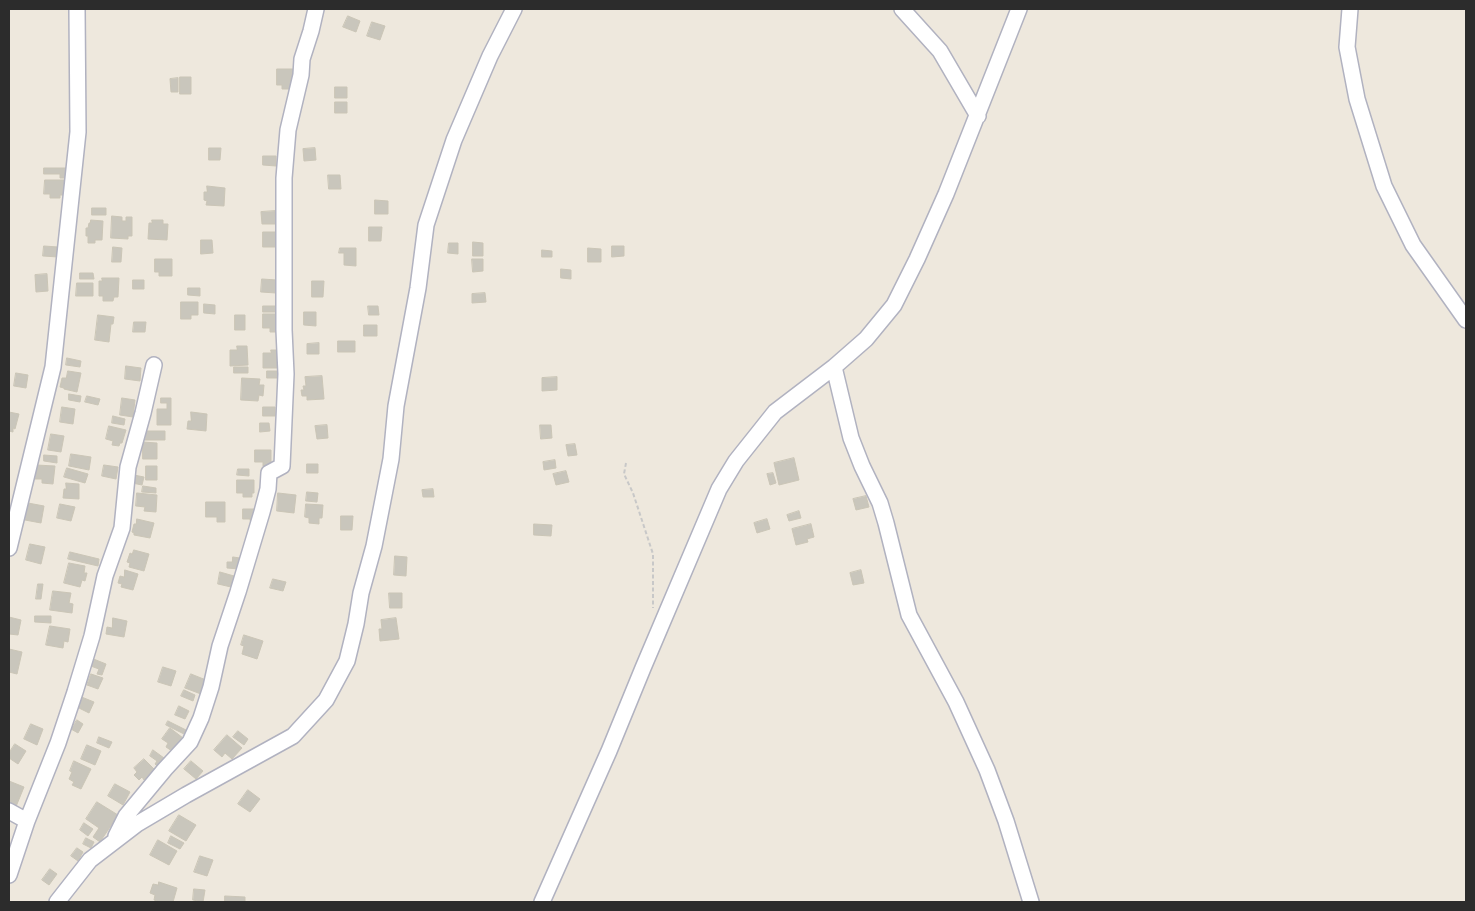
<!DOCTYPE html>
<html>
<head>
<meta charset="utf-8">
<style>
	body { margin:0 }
	#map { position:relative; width:1475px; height:911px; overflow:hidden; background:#eee8dd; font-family:"Varela Round",sans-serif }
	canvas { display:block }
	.frame { position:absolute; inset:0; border:10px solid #2c2c2c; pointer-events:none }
</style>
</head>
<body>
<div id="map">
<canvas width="1475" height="911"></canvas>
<div class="frame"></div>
</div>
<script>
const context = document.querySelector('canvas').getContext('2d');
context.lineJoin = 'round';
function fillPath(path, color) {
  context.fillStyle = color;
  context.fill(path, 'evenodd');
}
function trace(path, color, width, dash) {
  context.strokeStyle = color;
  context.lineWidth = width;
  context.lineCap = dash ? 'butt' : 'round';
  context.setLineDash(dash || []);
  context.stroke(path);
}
const building = new Path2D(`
	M348,16L360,21L356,32L343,27Z
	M372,22L385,26L380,40L367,36Z
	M277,69H294L293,89H282V85H277Z
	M180,77H191V94H180Z
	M178,78V92H171L170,79Z
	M335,87H347V98H335Z
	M335,102H347V113H335Z
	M209,148H221L220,160H209Z
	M315,148L316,160L304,161L303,149Z
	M263,156H276V166L263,165Z
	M44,168H68V178H60V174H44Z
	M328,175H340L341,189H329Z
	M45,180H66L65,195H60V198H50V194H44Z
	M207,186L225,188L224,206L206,205L207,201L204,200V192H207Z
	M375,200L388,201V214H375Z
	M92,208H106V215H92Z
	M275,211L276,224H262L261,212Z
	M112,216L122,217V221H126V217H132V236H128V239L111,238Z
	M91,220L103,221L102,240H95V243H88V236H86V228H88L89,223H90Z
	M152,220H163V224H168L167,240L148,239L149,223H152Z
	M369,227H382L381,241H369Z
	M263,232H278V247H263Z
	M201,240H212L213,253L201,254Z
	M473,242L483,243V256H473Z
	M449,243H458V254L448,253Z
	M44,246L58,247V257L43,256Z
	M612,246H624V256L612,257Z
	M113,247L122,248L121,262H112Z
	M340,248H356V266L344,265V253H339Z
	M588,248L601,249V262H588Z
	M542,250L552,251V257H542Z
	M155,259H172V276H159V272H155Z
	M472,259H483V271L473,272Z
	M561,269L571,270V279L561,278Z
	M80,273H93L94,279H80Z
	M47,274L48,291L36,292L35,275Z
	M102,278H119L118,297H114L113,301H103V296H99V281H102Z
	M262,279L277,280L276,293L261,292Z
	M133,280H144V289H133Z
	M312,281H324L323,297H312Z
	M77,283H93V296H76Z
	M188,288H200V296L188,295Z
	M485,293L486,302L472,303V294Z
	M181,302H198V315H191V319H181Z
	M204,304L215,305V314L204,313Z
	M263,306H279V312H263Z
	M368,306H378L379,315H369Z
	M304,312H316V326L304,325Z
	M263,314H280L279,332H270V328H263Z
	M98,315L114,317L113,324H111L109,342L95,340Z
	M235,315H245V330H235Z
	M134,322H146L145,332H133Z
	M364,325H377V336H364Z
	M338,341H355V352H338Z
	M319,343V354H307V344Z
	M237,346H247L248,365L230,366V350H237Z
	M271,350H280V368H263V353H271Z
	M67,358L81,361L80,367L66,365Z
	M126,366L141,368L140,381L125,379Z
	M234,367H248V373H234Z
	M68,371L81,373L77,392L64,389V388L60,387L62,378H66Z
	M267,371H282V378H267Z
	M16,373L28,375L26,388L14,386Z
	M322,376L324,399L307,400V396H302L301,390H304L303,386H306L305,377Z
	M557,377V390L542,391V378Z
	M242,378L260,379L259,385H264L263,396L259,395L258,401L241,400Z
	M69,394L81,396L80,402L69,400Z
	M87,396L100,399L98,405L85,402Z
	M122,398L135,400L133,417L120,415Z
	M161,398H171V425H157V409H167V403H161Z
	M62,407L75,409L73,424L60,422Z
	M263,407H275V416H263Z
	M9,412L19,414L15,429L13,428V432L9,431Z
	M191,412L207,414L206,431L187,429L188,421H191Z
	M113,416L125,419L124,425L112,423Z
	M260,423H269L270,431L260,432Z
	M327,425L328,438L317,439L315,426Z
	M540,425H551L552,438L541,439Z
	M109,426L126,430L122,443H120L119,446L112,445L113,441L106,439Z
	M146,431H165V440H145Z
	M51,434L64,436L61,452L48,450Z
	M143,442L157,443V459H143Z
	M575,444L577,455L568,456L566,445Z
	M255,450H271V466H263V462H255Z
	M71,454L91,457L89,470L69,466Z
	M44,455L57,456V463L44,461Z
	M794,458L799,480L779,485L774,463Z
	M555,460L556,468L544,470L543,462Z
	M307,464H318V473H307Z
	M36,465L55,466L53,484L42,483V479H35Z
	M104,465L118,467L116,479L102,476Z
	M146,466H157V480H146Z
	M67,468L88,474L85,483L64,477Z
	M238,469H249V476L237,475Z
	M566,471L569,482L556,485L553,474Z
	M773,473L776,483L770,485L767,474Z
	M134,475L144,477L142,485L132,483Z
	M237,480H254V493H252V497H243V493H237Z
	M66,483L79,484V499L63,498L64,489H66Z
	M143,486L156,488V493L142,492Z
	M433,489L434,497H423L422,490Z
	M307,492L318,493L317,502L306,501Z
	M137,493L157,495L156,512L144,511L145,507L136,506Z
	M278,493L296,495L294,513L277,511Z
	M866,496L869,507L856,510L853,499Z
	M206,502H225V522H217V517H206Z
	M28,503L44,506L41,523L25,520Z
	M60,504L75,507L71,521L57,518Z
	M306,504L323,505L322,518H319V524L309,523V518L305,517Z
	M243,509H257L251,525L250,519H243Z
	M799,511L801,518L789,521L787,515Z
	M341,516H353L352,530H341Z
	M137,519L154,523L150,538L134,535V533L132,532L134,524H136Z
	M767,519L770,529L757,533L754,523Z
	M534,524L552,525L551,536L534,535Z
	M811,524L814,537L807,539L808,542L796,545L792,529Z
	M30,544L45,547L41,564L26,560Z
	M134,550L149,554L144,571L129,567L130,563L127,562L130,553L132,554Z
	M70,552L99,559L98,566L68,559Z
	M395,556L407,557L406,576L394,575Z
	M233,557L240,558L239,569L227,568V562H232Z
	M69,563L85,566L84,573H87L85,581L82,580L80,587L64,583Z
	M125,570L138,574L133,590L121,587L122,584L118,583L120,576L124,577Z
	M861,570L864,583L853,585L850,573Z
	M220,572L234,576L231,587L218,584Z
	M273,579L286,582L283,591L270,588Z
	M38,584H43L41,599H36Z
	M53,591L71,593L69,603L73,604L72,613L50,610Z
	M389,593H402V608H390Z
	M35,616H51V623L35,622Z
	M9,617L21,620L18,635L9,634Z
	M113,618L127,621L124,637L106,634L107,627L112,628Z
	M396,618L399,639L380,641L379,629H382L381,620Z
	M50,626L70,629L68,642L64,641L63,648L46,645Z
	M244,635L263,641L257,659L242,654L244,646L241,645Z
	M9,649L22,652L17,674L9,672Z
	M91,658L106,664L102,675L97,674L99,669L88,665Z
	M163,667L176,671L171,686L158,682Z
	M91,674L103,678L98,689L87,685Z
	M191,674L206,680L201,694L185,688Z
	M184,690L195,695L193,701L181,696Z
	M79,696L94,702L89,713L75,706Z
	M179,706L189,711L185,719L175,715Z
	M77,720L83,724L78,733L71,729Z
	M168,721L186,730L184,734L166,725Z
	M31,724L43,729L37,745L24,739Z
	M170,728L183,738L172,751L166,747L168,743L162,739Z
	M238,731L248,739L244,745L233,737Z
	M227,735L242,748L232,759L225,753L222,757L214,750Z
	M99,737L112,742L109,748L97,743Z
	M15,744L26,751L18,764L9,758V753Z
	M87,745L101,751L95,765L81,759Z
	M153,750L164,758L158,767L155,764L157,761L150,756Z
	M144,759L155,770L144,780L142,777L139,780L134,775L137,772L134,768Z
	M74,761L91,769L81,789L72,785L74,782L69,779L72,772L70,771Z
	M191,761L203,771L196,779L184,769Z
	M9,781L24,787L15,809L9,806Z
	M115,784L130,792L123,805L108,796Z
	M248,790L260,799L250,812L238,804Z
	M97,802L118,815L100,842L93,837L99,828L86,819Z
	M179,815L196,825L186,841L169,831Z
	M84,823L93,829L88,836L80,830Z
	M171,836L184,843L180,849L168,843Z
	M86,838L94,842L91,848L83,844Z
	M158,840L177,851L169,865L150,855Z
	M77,848L83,852L78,861L71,856Z
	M200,856L213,860L207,876L194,872Z
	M50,869L57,874L49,885L42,880Z
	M159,882L177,888L173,902H160L154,900L155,895L150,893L153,884L158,885Z
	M194,889L205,890L203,902L193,900Z
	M225,896L245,897V902H225Z`);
fillPath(building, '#c9c6bc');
trace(building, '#cac5b6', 1);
const minor = new Path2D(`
	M902,9L940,51L978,116
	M1350,9L1347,47L1357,99L1384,186L1413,245L1466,320
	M834,367L851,438L862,466L880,503L886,523L909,615L956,702L987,770L1006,821L1031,902
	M9,548L53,367L78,132L77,9
	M9,811L27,821
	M116,836L126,816L165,769L190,742L201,718L211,687L220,646L238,592L262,512L268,489L269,473L282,466L286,374L284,330V178L288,130L301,75L302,59L311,31L316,9
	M9,875L27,821L58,743L75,692L92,636L105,576L122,528L128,467L143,413L154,365
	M57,902L90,860L137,824L186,795L293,736L326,700L347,661L356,624L361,593L374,546L391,459L396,406L418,288L426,225L454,140L490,56L514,9
	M542,902L609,751L643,668L719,489L736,461L775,412L834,367L866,339L894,305L917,259L946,194L1019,9`);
trace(minor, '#b1b2c0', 18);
trace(new Path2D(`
	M626,463L624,474L633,493L653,554V608`), '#c8c8c8', 2, [4, 2.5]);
trace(minor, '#fff', 15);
</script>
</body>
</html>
